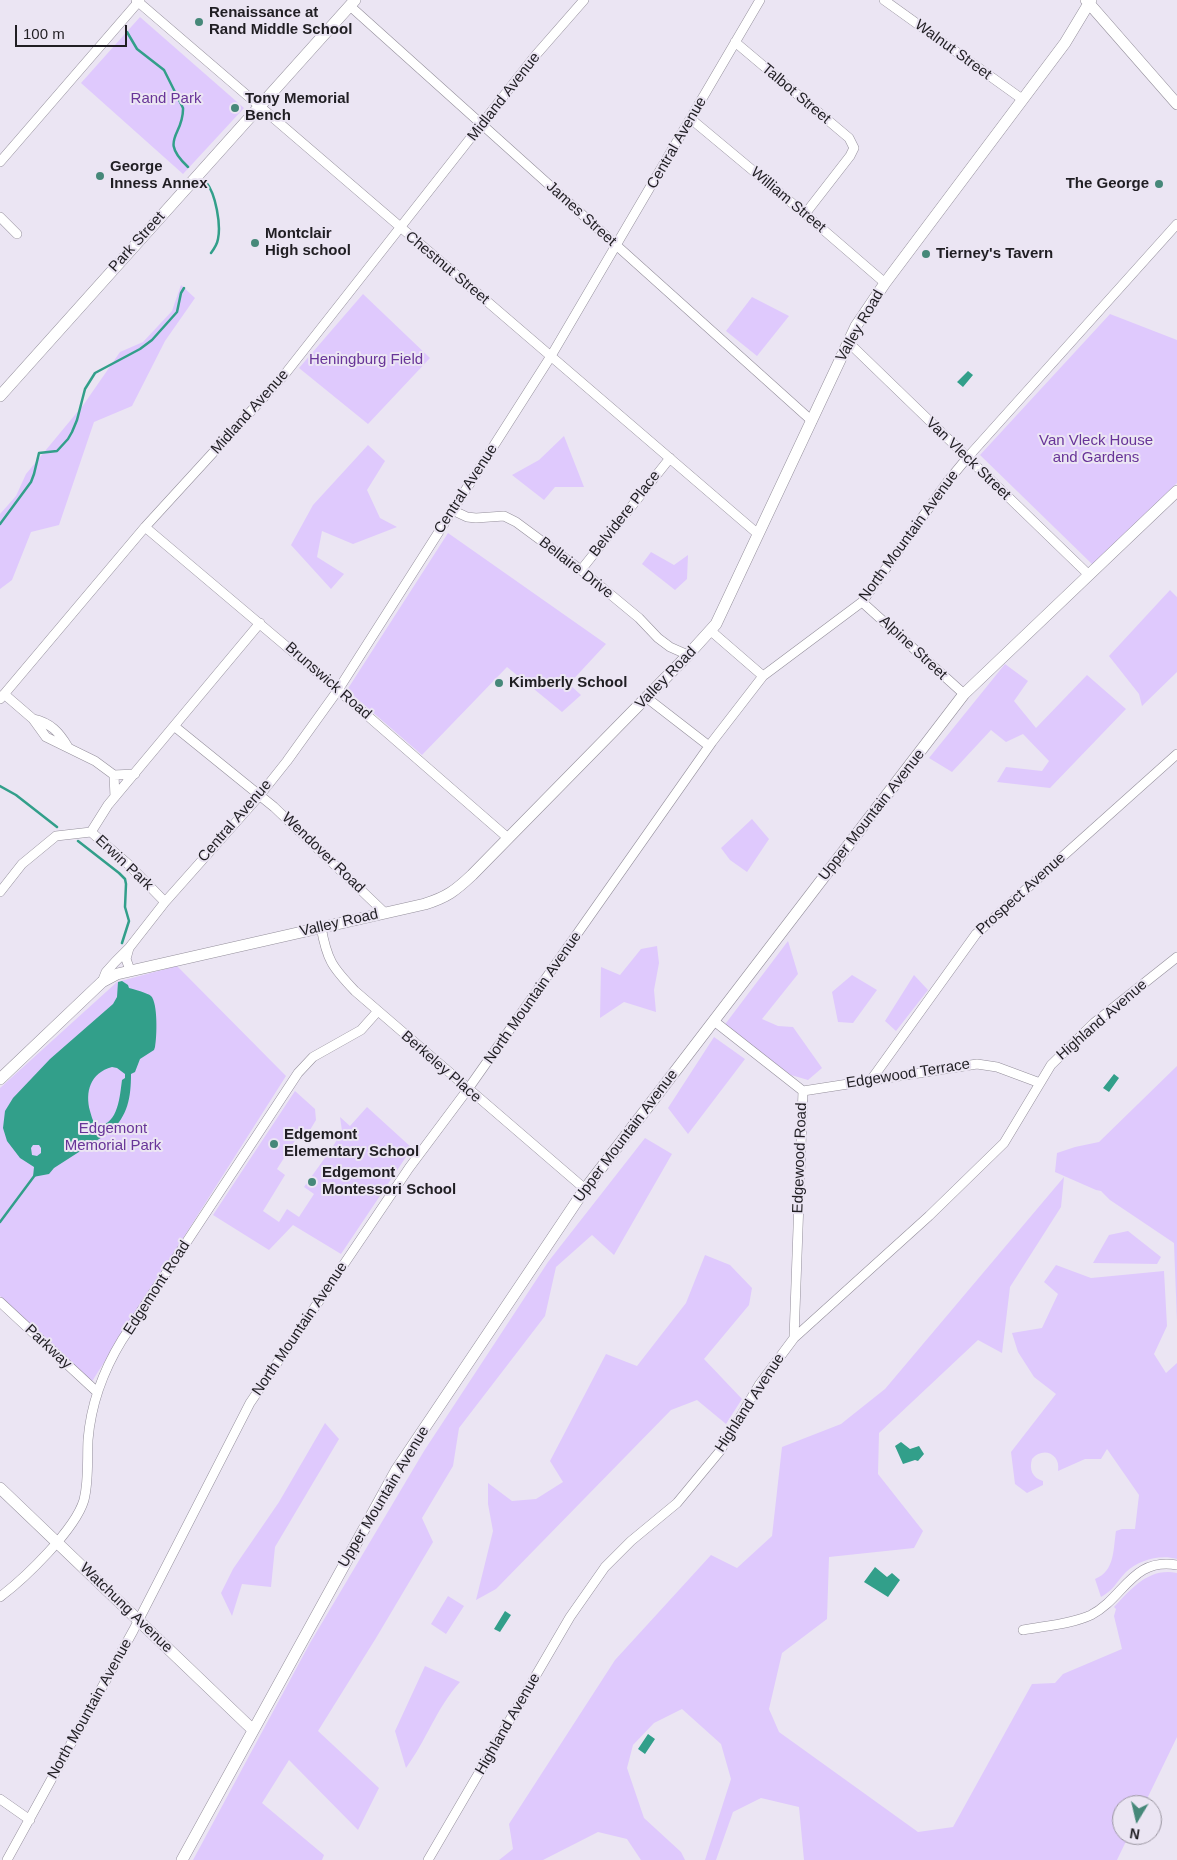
<!DOCTYPE html>
<html>
<head>
<meta charset="utf-8">
<style>
	body { margin:0 }
	#map { position:relative; width:1177px; height:1860px; overflow:hidden; background:#ebe5f3; font-family:Arial,sans-serif }
	canvas { display:block }
	.north { position:absolute; left:1112px; top:1795px; width:50px; height:50px; box-sizing:border-box; background:#ebe5f3; border:1px solid #9a95a0; border-radius:50%; rotate:189deg; font-size:14px; font-weight:700; line-height:20px; text-align:center; color:#201e23 }
	.north::after { content:''; display:block; margin:auto; width:18px; height:22px; background:#468879; clip-path:polygon(50% 0,100% 100%,50% 72%,0 100%) }
	.scale { position:absolute; left:15px; top:25px; width:112px; height:22px; box-sizing:border-box; border:2px solid #201e23; border-top:0; padding-left:6px; font-size:15px; line-height:18px; white-space:nowrap; color:#201e23; -webkit-text-stroke:4px #ebe5f3; paint-order:stroke }
</style>
</head>
<body>
<div id="map">
<canvas width="1177" height="1860"></canvas>
<div class="north">N</div>
<div class="scale">100 m</div>
</div>
<script>
const context = document.querySelector('canvas').getContext('2d');
context.lineJoin = 'round';
function fillPath(path, color) {
  context.fillStyle = color;
  context.fill(path, 'evenodd');
}
function trace(path, color, width, dash) {
  context.strokeStyle = color;
  context.lineWidth = width;
  context.lineCap = dash ? 'butt' : 'round';
  context.setLineDash(dash || []);
  context.stroke(path);
}
function write(font, color, halo, rows, align = 'center') {
  context.font = font + ' Arial,sans-serif';
  context.lineWidth = 4;
  context.setLineDash([]);
  context.textBaseline = 'middle';
  context.strokeStyle = halo;
  context.fillStyle = color;
  for (const [text, x, y, turn = 0] of rows) {
    context.save();
    context.translate(x, y);
    context.rotate((+turn || 0) * Math.PI / 180);
    context.textAlign = isNaN(turn) ? turn : align;
    if (halo) context.strokeText(text, 0, 0);
    context.fillText(text, 0, 0);
    context.restore();
  }
}
fillPath(new Path2D(`
	M140,17L244,108L183,174L81,83Z
	M181,285L195,298L165,341L132,406L94,422L59,525L31,532L12,580L0,589V514L16,496L26,474L84,404L120,352L143,342L172,311Z
	M363,294L430,358L368,424L299,368Z
	M752,297L789,316L757,356L726,331Z
	M1110,314L1177,340V483L1093,565L980,455Z
	M564,436L584,487H555L544,500L512,475L539,460Z
	M368,445L385,461L367,490L380,518L397,527L353,544L322,531L317,557L344,574L331,589L291,545L313,505Z
	M448,533L606,644L569,684L581,695L562,712L507,667L422,755L347,690Z
	M651,552L674,565L688,555L687,579L675,590L642,564Z
	M1170,590L1177,597V672L1142,706L1139,694L1109,656Z
	M1005,664L1028,681L1014,701L1036,728L1087,675L1126,709L1050,788L997,782L1006,767L1042,771L1049,761L1023,734L1006,742L991,730L952,772L929,758Z
	M752,819L769,839L747,872L730,860L721,848Z
	M788,941L798,974L762,1019L778,1026L793,1027L822,1068L808,1080L791,1075L723,1027Z
	M657,946L659,963L654,990L656,1012L624,1002L600,1018L601,967L620,975L641,949Z
	M177,966L286,1076L91,1383L0,1296V1088L117,982Z
	M852,975L877,990L853,1023L838,1022L832,992Z
	M914,975L928,990L896,1031L885,1021Z
	M714,1037L745,1059L688,1134L668,1108Z
	M1177,1066V1321L1174,1243L1110,1200L1101,1191L1096,1190L1055,1172L1057,1153L1075,1147L1099,1142Z
	M295,1091L315,1109L316,1120L307,1135L301,1131L277,1169L285,1175L263,1211L279,1222L287,1209L299,1217L314,1194L304,1187L332,1148L342,1131L340,1117L350,1126L367,1107L412,1148L341,1254L293,1225L269,1250L213,1215Z
	M645,1138L672,1154L614,1255L592,1235L556,1267L545,1316L459,1428L453,1466L422,1518L433,1542L376,1638L318,1731L379,1788L358,1830L289,1760L262,1803L324,1855L322,1860H193L310,1643L424,1451L548,1262Z
	M1064,1177L1061,1207L1010,1287L1002,1353L978,1340L879,1433L878,1474L923,1531L914,1548L829,1557L827,1619L782,1653L769,1709L779,1732L918,1832L953,1827L1032,1684L1055,1683L1063,1674L1122,1649L1114,1616L1116,1609L1114,1607C1131,1589 1149,1567 1177,1573V1737L1144,1805H1122V1835H1129L1117,1860H804L799,1807L761,1798L733,1812L716,1860H705L731,1779L721,1744L682,1709L654,1723L633,1745L627,1768L644,1818L681,1852L685,1860H641L627,1839L598,1832L543,1860H499L513,1849L509,1824L615,1660L711,1555L737,1568L772,1536L782,1447L841,1424L885,1389Z
	M1128,1231L1161,1257L1157,1264L1093,1263L1109,1235Z
	M705,1255L730,1265L752,1288L749,1305L704,1359L742,1399L726,1424L697,1400L671,1410L496,1589L476,1600L493,1531L488,1504V1483L512,1501L536,1499L563,1482L550,1461L606,1354L637,1366L686,1303Z
	M1056,1265L1091,1278L1164,1271L1167,1326L1154,1354L1166,1373L1177,1363V1559C1160,1554 1139,1560 1126,1572C1116,1582 1114,1590 1101,1597L1095,1579C1115,1571 1113,1550 1116,1531L1122,1529H1135L1139,1495L1107,1449L1101,1459H1085L1058,1471C1061,1454 1043,1446 1032,1459C1029,1469 1032,1478 1043,1481V1485L1027,1493L1015,1484L1011,1452L1056,1394L1034,1377L1018,1352L1012,1333L1042,1328L1058,1294L1044,1282Z
	M325,1423L339,1439L275,1547L271,1587L242,1584L232,1616L221,1593L233,1569L279,1502Z
	M448,1596L464,1606L446,1634L431,1624Z
	M425,1666L460,1682C437,1707 426,1741 406,1768L395,1731Z`), '#dfc9fd');
fillPath(new Path2D(`
	M968,371L973,375L963,387L957,382Z
	M122,981L128,985L129,988C133,989 148,993 151,996C158,1003 157,1037 155,1047L154,1050L140,1059L135,1072L131,1074C131,1097 128,1116 110,1132L54,1168L49,1174L33,1177L34,1167L20,1158L7,1141L3,1128L5,1111L13,1098L50,1059L113,1004L117,997L118,982ZM112,1067L117,1068L125,1074V1078L122,1080C120,1095 118,1127 97,1125C92,1121 92,1117 90,1111C85,1092 90,1073 112,1067ZM33,1145H39L41,1148V1153L37,1156L32,1155L31,1148Z
	M1114,1074L1119,1078L1109,1092L1103,1088Z
	M901,1442L910,1449L919,1446L924,1454L918,1461L915,1460L903,1464L895,1446Z
	M875,1567L887,1577L892,1573L900,1580L888,1597L864,1582Z
	M505,1611L511,1615L500,1632L494,1629Z
	M648,1734L655,1739L645,1754L638,1749Z`), '#329f8a');
trace(new Path2D(`
	M127,32L137,49L164,70L183,108C184,136 158,139 188,167
	M206,182C216,194 221,225 218,239C217,245 214,249 211,253
	M0,524L31,482L34,474L39,453L57,451L68,439L72,432L77,420L85,389L95,373L140,349L152,340L177,312L181,293L184,288
	M0,786L16,795L57,827
	M78,841L119,873L125,879L126,884L125,907L129,921L122,943
	M0,1222L35,1175`), '#329f8a', 2.5);
const street = new Path2D(`
	M136,0L758,534
	M884,0L1022,99
	M350,6L812,421
	M735,42L849,138L854,148L850,156L805,214
	M691,119L805,214L885,283
	M0,162L140,0
	M0,217L17,234
	M848,342L1089,575
	M452,510L467,517L476,518L504,516L516,522L581,570L639,618L658,638L670,647L688,655
	M145,527L338,690L508,838
	M581,570L670,458
	M862,602L964,694
	M711,631L763,676
	M4,694L33,719L46,737L95,761L114,775L135,774
	M647,698L709,746
	M0,699L145,527L285,374L535,56L584,0
	M33,719C51,723 59,732 68,747
	M174,726L274,807L385,913
	M114,775L115,797
	M91,832L108,805L260,623
	M91,832L128,864L165,902
	M0,892L22,864L56,836L91,832
	M321,927C327,960 332,967 355,991L585,1189
	M129,948L126,959L130,970
	M102,982L106,972L115,962L129,948L165,902L260,795L287,761L338,690L551,356L760,0
	M714,1021L803,1091L794,1338
	M871,1080L976,934L1177,754
	M803,1091L977,1064L997,1067L1040,1083
	M0,1302L97,1392
	M0,1597C25,1578 75,1530 84,1500C89,1480 87,1460 88,1440C91,1403 103,1371 122,1340L298,1073L313,1057L361,1030L377,1012
	M1023,1630C1044,1626 1072,1624 1091,1615C1124,1598 1132,1557 1177,1565
	M0,1799L30,1820
	M7,1860L133,1631L250,1403L409,1168L468,1089L712,742L763,676L862,602L948,481L967,458L1177,224
	M428,1860L570,1617L605,1567L631,1541L677,1503L720,1451L759,1385L794,1338L929,1216L1004,1143L1051,1065L1094,1023L1177,957`);
const secondary = new Path2D(`
	M1086,0L1177,104
	M0,396L355,0
	M0,1079L102,982L117,974L425,904C447,897 455,891 472,875L688,655L716,624L856,326L885,283L1065,43L1091,0
	M0,1488L252,1729
	M182,1860L397,1469L585,1189L964,694L1177,491`);
trace(street, '#948f9b', 10);
trace(secondary, '#948f9b', 12);
trace(street, '#fff', 9);
trace(secondary, '#fff', 11);
for (const [x, y, r, color] of [
	[199,22,5,"#468879"],
	[235,108,5,"#468879"],
	[100,176,5,"#468879"],
	[1159,184,5,"#468879"],
	[255,243,5,"#468879"],
	[926,254,5,"#468879"],
	[499,683,5,"#468879"],
	[274,1144,5,"#468879"],
	[312,1182,5,"#468879"]
]) {
  const dot = new Path2D();
  dot.arc(x, y, r, 0, 2 * Math.PI);
  context.fillStyle = color;
  context.fill(dot);
  trace(dot, '#ebe5f3', 2);
}
write('bold 15px', '#201e23', '#ebe5f3', [
	["Renaissance at",209,13],
	["Rand Middle School",209,30],
	["Tony Memorial",245,99],
	["Bench",245,116],
	["George",110,167],
	["Inness Annex",110,184],
	["The George",1149,184,"right"],
	["Montclair",265,234],
	["High school",265,251],
	["Tierney's Tavern",936,254],
	["Kimberly School",509,683],
	["Edgemont",284,1135],
	["Elementary School",284,1152],
	["Edgemont",322,1173],
	["Montessori School",322,1190]
], 'left');
write('15px', '#201e23', '#ebe5f3', [
	["Walnut Street",953,50,36],
	["Talbot Street",796,94,40],
	["Midland Avenue",504,97,-52],
	["Central Avenue",677,143,-60],
	["William Street",788,200,40],
	["James Street",581,214,42],
	["Park Street",137,242,-48],
	["Chestnut Street",447,268,40],
	["Valley Road",860,326,-60],
	["Midland Avenue",250,412,-48],
	["Van Vleck Street",968,459,44],
	["Central Avenue",466,489,-57],
	["Belvidere Place",625,514,-52],
	["North Mountain Avenue",909,536,-54],
	["Bellaire Drive",576,568,38],
	["Alpine Street",913,648,43],
	["Valley Road",666,678,-46],
	["Brunswick Road",328,681,41],
	["Upper Mountain Avenue",872,815,-52],
	["Central Avenue",235,821,-49],
	["Wendover Road",323,853,44],
	["Erwin Park",124,863,43],
	["Prospect Avenue",1021,894,-42],
	["Valley Road",339,923,-13],
	["North Mountain Avenue",533,998,-55],
	["Highland Avenue",1102,1020,-41],
	["Berkeley Place",441,1067,41],
	["Edgewood Terrace",908,1074,-9],
	["Upper Mountain Avenue",626,1136,-53],
	["Edgewood Road",800,1158,-88],
	["Edgemont Road",157,1288,-57],
	["North Mountain Avenue",300,1329,-56],
	["Parkway",48,1347,43],
	["Highland Avenue",750,1403,-57],
	["Upper Mountain Avenue",384,1497,-59],
	["Watchung Avenue",126,1608,44],
	["North Mountain Avenue",90,1709,-61],
	["Highland Avenue",508,1724,-60]
]);
write('15px', '#683498', '#ebe5f3', [
	["Rand Park",166,99],
	["Heningburg Field",366,360],
	["Van Vleck House",1096,441],
	["and Gardens",1096,458],
	["Edgemont",113,1129],
	["Memorial Park",113,1146]
]);
</script>
</body>
</html>
